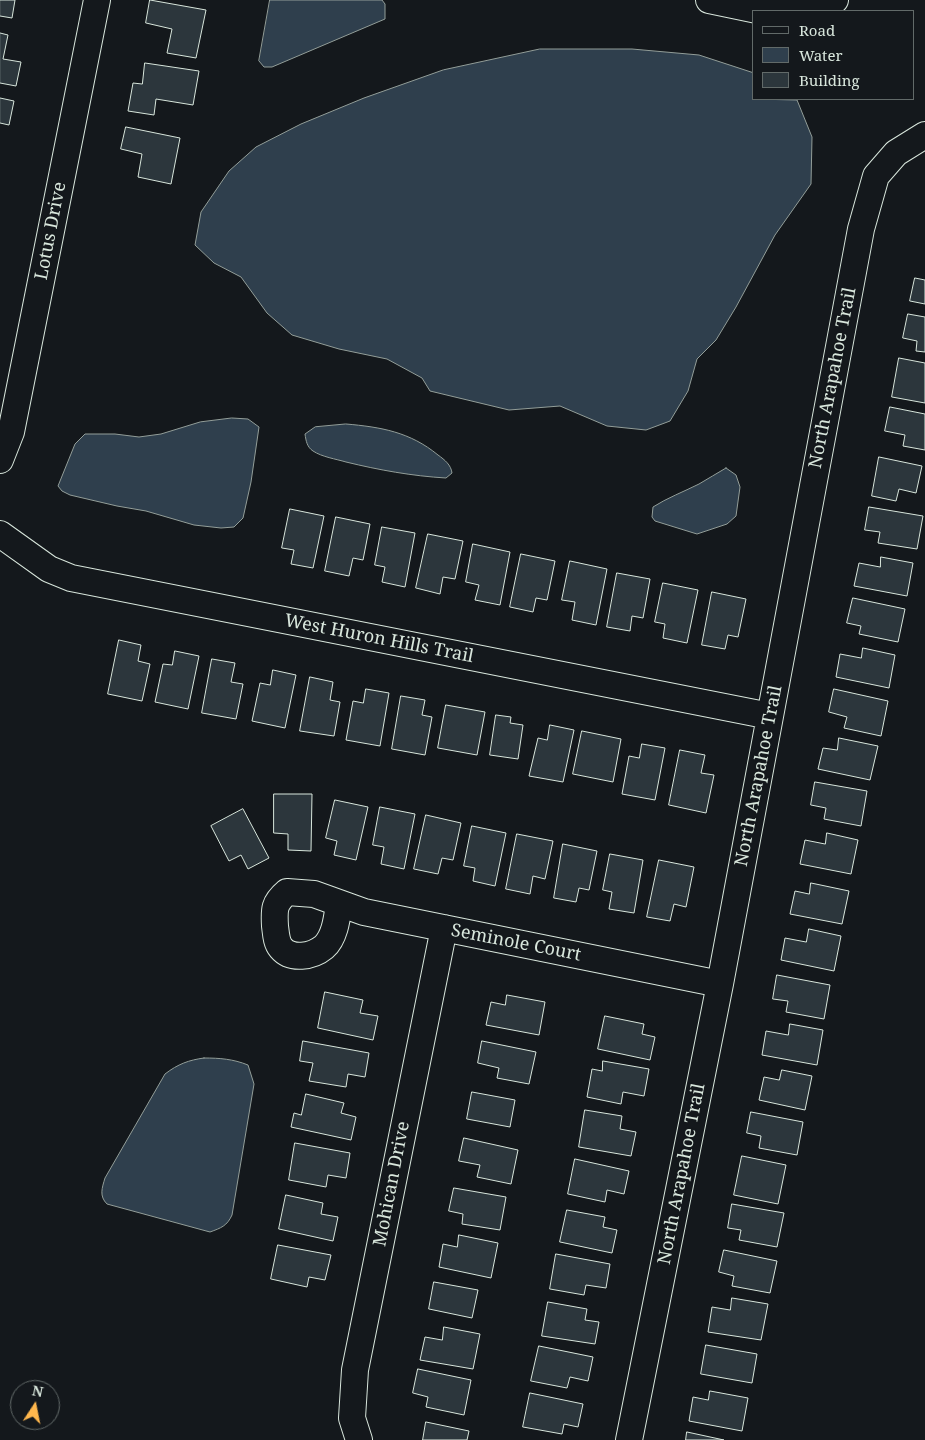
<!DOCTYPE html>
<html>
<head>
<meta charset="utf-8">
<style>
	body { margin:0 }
	#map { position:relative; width:925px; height:1440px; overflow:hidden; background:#14181c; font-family:"Noto Serif",serif }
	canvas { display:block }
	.legend { position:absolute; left:752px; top:10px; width:162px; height:90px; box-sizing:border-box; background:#14181c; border:1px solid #626a69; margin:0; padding:6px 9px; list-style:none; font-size:15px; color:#d8e6dc }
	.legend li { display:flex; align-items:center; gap:10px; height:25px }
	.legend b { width:25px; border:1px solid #626a69 }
	.north { position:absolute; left:10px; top:1380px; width:50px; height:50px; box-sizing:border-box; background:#14181c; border:1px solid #626a69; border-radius:50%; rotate:11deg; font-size:14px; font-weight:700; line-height:20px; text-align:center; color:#d8e6dc }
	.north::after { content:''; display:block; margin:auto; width:18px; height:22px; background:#ffb74d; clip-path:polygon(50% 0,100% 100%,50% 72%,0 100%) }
</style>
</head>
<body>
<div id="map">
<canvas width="925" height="1440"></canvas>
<ul class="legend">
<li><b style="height:6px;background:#14181c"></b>Road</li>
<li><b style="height:14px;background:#2f3f4d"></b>Water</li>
<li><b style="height:14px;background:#2c363c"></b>Building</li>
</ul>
<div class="north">N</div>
</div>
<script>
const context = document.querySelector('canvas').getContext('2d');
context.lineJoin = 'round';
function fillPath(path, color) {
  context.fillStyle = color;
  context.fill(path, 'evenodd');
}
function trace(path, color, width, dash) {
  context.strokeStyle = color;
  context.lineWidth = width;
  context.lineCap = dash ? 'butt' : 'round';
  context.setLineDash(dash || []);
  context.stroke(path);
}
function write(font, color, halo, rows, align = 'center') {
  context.font = font + ' "Noto Serif",serif';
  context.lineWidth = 4;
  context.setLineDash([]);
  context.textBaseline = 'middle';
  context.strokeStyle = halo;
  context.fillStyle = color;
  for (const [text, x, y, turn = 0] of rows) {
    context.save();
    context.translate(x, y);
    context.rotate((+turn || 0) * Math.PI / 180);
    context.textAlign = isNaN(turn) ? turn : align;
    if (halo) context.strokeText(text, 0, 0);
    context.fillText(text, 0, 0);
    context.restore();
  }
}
const water = new Path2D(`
	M270,0H382L385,4V19L272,67H264L259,61Z
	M540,49H632L699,55L754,73V99L797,100L812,137L811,184L775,235L736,307L716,340L697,359L688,391L670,421L646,430L607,426L560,406L509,410L430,391L422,378L387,359L339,349L292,335L267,313L241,277L214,263L195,245L201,212L229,171L256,147L301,124L364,98L443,70Z
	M232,418L248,419L259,427L251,482L243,518L234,527L221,528L194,525L146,511L117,506L70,495L62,491L58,486L75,444L85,434H115L139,437L161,434L200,422Z
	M346,424C381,427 410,432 438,455C445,460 451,465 452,473L446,478C412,476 379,470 346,462C336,459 322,457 313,451C307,447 306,441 305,434L315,427Z
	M726,468L736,475L740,487L736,516L727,524L697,534L655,521L652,517L653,507C667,498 683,492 699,484C708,479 717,473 726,468Z
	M204,1058C220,1058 233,1059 248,1065L254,1084L232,1215C227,1226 221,1228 210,1232L107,1204C99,1196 102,1188 105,1178L165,1074C178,1064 189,1060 204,1058Z`);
fillPath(water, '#2f3f4d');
trace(water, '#939e99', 1);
const building = new Path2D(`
	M0,0H15L12,18L0,16Z
	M150,0L206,10L196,58L167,53L172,29L146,23Z
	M0,33L8,35L3,59L21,62L16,86L0,83Z
	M145,63L199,71L193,105L156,99L154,115L128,111L133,83L142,84Z
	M0,98L14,101L9,125L0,123Z
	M126,127L180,138L171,184L138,177L142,154L121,149Z
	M915,278L925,280V304L910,301Z
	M908,314L925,317V352L916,351L917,341L903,338Z
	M899,358L925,363V403L892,397Z
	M890,407L925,414V450L903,446L905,435L885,431Z
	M879,457L922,466L916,493L899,489L896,501L872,496Z
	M869,507L923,516L917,549L878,543L880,532L865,530Z
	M290,509L324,516L313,568L291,564L294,550L282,548Z
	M336,517L370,524L363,560L353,558L349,576L325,571Z
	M382,527L415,533L405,587L382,582L385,567L375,565Z
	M428,534L463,541L455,579L443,577L440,594L416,588Z
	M473,544L510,552L500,605L475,600L479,585L466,582Z
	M521,554L555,561L547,600L536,598L533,612L510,607Z
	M881,557L913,563L907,596L854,586L859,563L880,567Z
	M570,561L607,569L596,625L572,620L575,602L562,600Z
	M617,573L650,579L643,618L632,616L630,631L607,627Z
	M663,583L698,590L687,643L663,638L665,624L655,622Z
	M712,592L746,599L738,637L728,635L725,649L702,645Z
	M853,598L905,609L898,642L859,634L861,626L847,623Z
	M119,640L141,645L138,661L150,664L142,701L108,694Z
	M863,648L895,655L889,688L836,677L840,654L861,658Z
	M175,651L199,656L188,709L155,702L163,664L172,665Z
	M212,659L235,663L231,682L243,684L236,719L202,713Z
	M273,670L296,675L285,728L252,721L260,683L270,685Z
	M310,677L333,682L330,700L340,702L334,736L300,731Z
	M366,689L389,693L380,746L346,740L353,701L363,703Z
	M834,689L888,701L881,736L844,728L847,717L829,712Z
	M401,696L425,700L422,715L432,717L425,755L392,749Z
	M446,705L485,712L477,755L438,748Z
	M496,715L511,717L510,723L523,725L518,759L490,755Z
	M550,725L574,730L563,782L529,776L538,738L547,740Z
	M582,731L621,739L613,782L573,774Z
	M839,738L878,746L870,780L818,769L823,748L837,750Z
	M642,744L665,748L655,800L622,794L629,756L639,758Z
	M680,750L705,755L701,773L714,775L706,813L669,805Z
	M815,782L867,791L861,826L824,819L826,808L811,805Z
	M274,794H312L311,851L288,850V834L274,833Z
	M335,800L368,807L356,860L334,855L337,841L326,838Z
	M380,807L415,814L404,869L381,864L384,847L373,845Z
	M243,809L269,858L248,869L241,855L229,861L211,826Z
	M426,815L461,823L453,860L442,858L438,874L414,869Z
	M472,826L506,833L495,886L473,881L475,868L464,866Z
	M827,833L858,840L851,874L800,864L805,840L825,844Z
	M517,834L553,841L545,879L533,876L530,894L506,889Z
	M563,844L597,851L589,890L579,888L576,902L554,898Z
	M610,854L643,860L634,913L609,909L612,892L603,890Z
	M659,860L694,867L686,907L674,904L670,921L647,917Z
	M811,883L849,891L842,924L790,914L795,891L809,894Z
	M809,929L841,936L834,971L781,960L785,938L806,942Z
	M777,975L830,985L824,1019L786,1012L788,1001L773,999Z
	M325,992L363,1000L360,1013L378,1016L373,1040L318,1028Z
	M507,995L545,1002L539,1035L486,1025L491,1002L505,1005Z
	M605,1016L644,1024L642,1034L655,1037L650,1060L598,1049Z
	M790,1024L823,1030L817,1065L762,1055L766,1031L788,1035Z
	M303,1041L369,1053L365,1077L348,1074L346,1087L309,1081L313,1063L300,1061Z
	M482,1041L536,1052L529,1084L497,1078L499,1068L478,1063Z
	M603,1061L649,1069L644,1096L623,1092L621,1104L587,1097L592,1069L602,1071Z
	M782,1070L812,1076L805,1110L759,1100L764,1077L779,1080Z
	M472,1092L515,1100L510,1127L467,1119Z
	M306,1094L344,1103L341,1113L356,1117L351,1140L291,1127L294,1113L301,1115Z
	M585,1110L622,1116L620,1129L636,1132L631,1156L579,1147Z
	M751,1112L803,1122L797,1155L759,1148L761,1136L747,1133Z
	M464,1138L518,1150L511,1184L477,1177L480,1165L459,1161Z
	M295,1143L350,1153L346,1178L328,1175L326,1187L289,1180Z
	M742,1156L786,1165L778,1204L734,1195Z
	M575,1159L629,1171L624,1194L607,1190L605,1202L568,1194Z
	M454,1188L506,1197L500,1230L462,1224L463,1214L449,1211Z
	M286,1195L323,1203L321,1214L338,1217L333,1241L279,1229Z
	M732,1204L784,1213L777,1247L739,1240L741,1230L728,1228Z
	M567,1210L605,1217L603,1227L617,1230L612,1253L560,1242Z
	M459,1235L498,1243L491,1278L439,1267L443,1244L457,1247Z
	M278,1245L331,1255L325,1280L309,1277L307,1287L271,1279Z
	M724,1250L777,1261L770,1293L732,1286L734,1276L719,1272Z
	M556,1254L610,1264L606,1288L586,1285L584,1295L550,1289Z
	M434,1282L478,1290L472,1318L429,1309Z
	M732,1298L768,1304L761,1340L708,1332L712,1307L730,1310Z
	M548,1302L587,1309L585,1320L599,1322L595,1344L542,1336Z
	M444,1327L480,1334L473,1369L420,1360L425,1337L442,1340Z
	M706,1345L757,1354L752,1383L701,1374Z
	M539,1346L593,1357L588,1381L570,1377L567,1388L531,1381Z
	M418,1369L471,1380L464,1415L426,1407L428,1397L413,1393Z
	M710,1391L748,1398L742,1431L689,1421L693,1397L708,1400Z
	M530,1393L583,1404L578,1427L564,1424L562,1434L523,1427Z
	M426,1422L469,1431L467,1440H423Z
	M687,1432L724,1440H686Z`);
fillPath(building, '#2c363c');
trace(building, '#d8e6dc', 1);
const minor = new Path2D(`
	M709,0L757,10L786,11
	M793,11L825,5L835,0
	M0,460L11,432L97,0
	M0,534L49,569L71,578L770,716
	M339,904C337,918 335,937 324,947C312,957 291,960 281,948C276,942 276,933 275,926C274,909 274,903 287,892L314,894L364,912L720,984
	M359,1440L352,1418L355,1370L444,928
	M629,1440L720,984L861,229L876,176L896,153L925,135`);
trace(minor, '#d8e6dc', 28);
trace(minor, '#14181c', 26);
write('18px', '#d8e6dc', '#14181c', [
	["Lotus Drive",51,231,-79],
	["North Arapahoe Trail",833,378,-79],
	["West Huron Hills Trail",379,639,11],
	["North Arapahoe Trail",759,776,-79],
	["Seminole Court",516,943,11],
	["North Arapahoe Trail",682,1174,-79],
	["Mohican Drive",392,1184,-79]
]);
</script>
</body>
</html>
